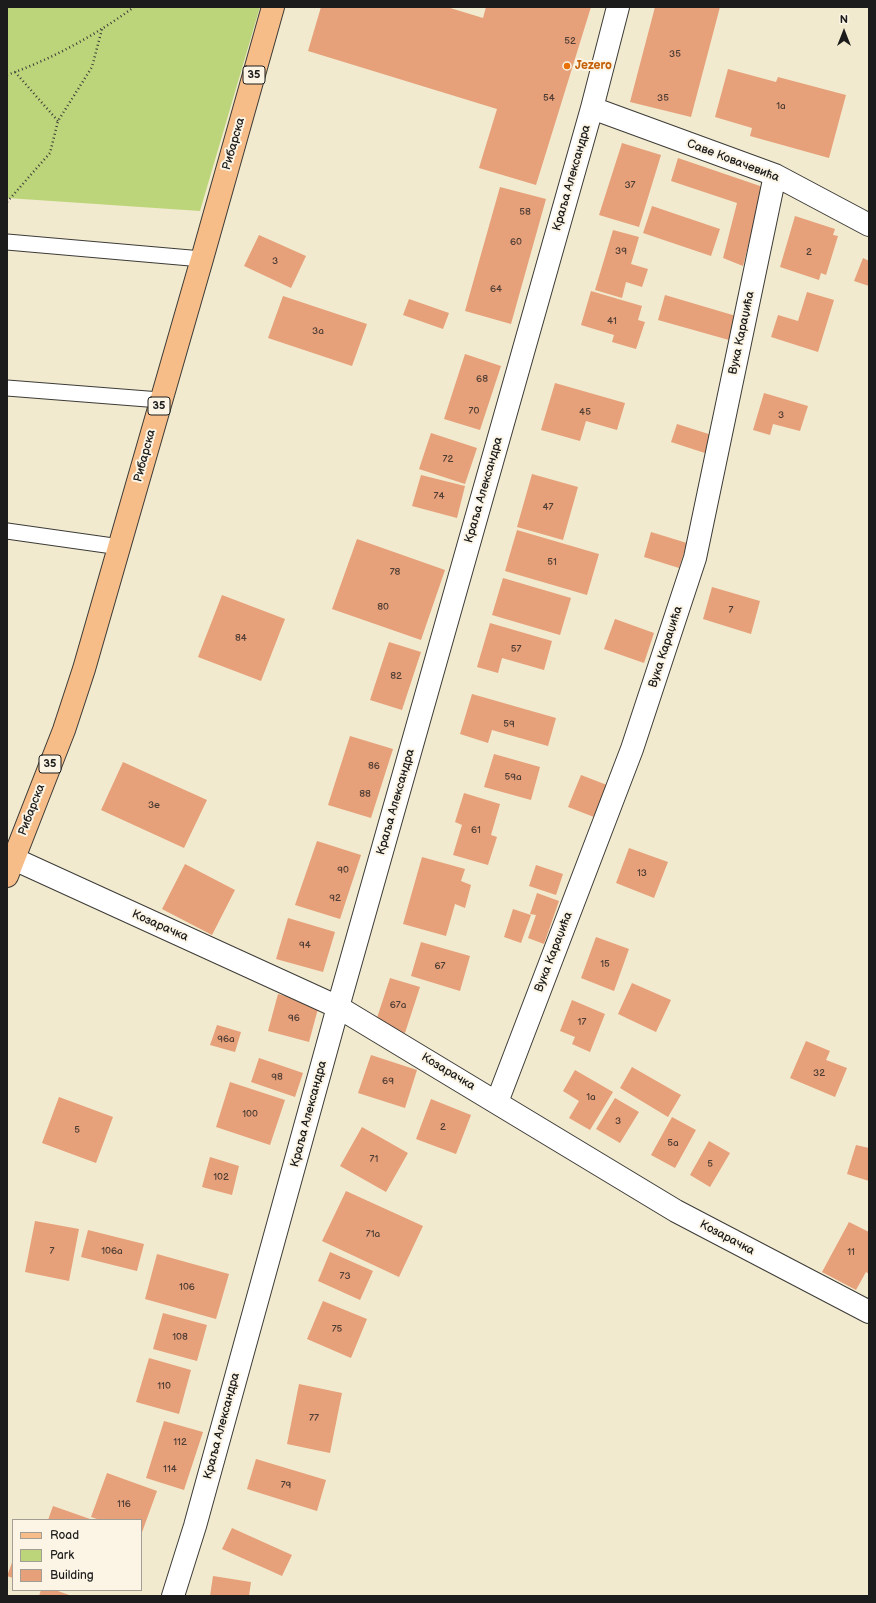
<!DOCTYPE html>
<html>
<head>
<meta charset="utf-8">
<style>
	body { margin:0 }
	#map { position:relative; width:876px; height:1603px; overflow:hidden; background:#f2eace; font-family:"Balsamiq Sans",sans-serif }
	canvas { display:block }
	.frame { position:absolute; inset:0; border:8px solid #1c1c1c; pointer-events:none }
	.legend { position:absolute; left:12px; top:1519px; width:130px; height:72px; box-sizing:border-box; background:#fcf5e5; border:1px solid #a29e95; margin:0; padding:5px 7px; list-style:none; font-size:12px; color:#1c1c1c }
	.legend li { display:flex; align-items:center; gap:8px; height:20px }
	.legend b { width:20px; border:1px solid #a29e95 }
	.north { position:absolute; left:824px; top:12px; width:40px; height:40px; -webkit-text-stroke:3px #fcf5e5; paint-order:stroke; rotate:0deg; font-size:11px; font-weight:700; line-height:16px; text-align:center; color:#1c1c1c }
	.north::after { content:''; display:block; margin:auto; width:14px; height:18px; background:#1c1c1c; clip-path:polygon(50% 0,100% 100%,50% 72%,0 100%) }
</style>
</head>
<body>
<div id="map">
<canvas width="876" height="1603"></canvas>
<div class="frame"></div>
<ul class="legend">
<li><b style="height:5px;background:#f7bd88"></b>Road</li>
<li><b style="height:11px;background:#bdd57a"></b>Park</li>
<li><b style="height:11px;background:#e6a07a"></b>Building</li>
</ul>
<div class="north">N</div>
</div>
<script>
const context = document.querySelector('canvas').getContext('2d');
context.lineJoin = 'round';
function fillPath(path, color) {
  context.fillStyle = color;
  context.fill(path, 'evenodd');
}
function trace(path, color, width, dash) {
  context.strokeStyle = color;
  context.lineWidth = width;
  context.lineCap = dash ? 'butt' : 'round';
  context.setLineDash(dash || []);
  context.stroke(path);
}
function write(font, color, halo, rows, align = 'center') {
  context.font = font + ' "Balsamiq Sans",sans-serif';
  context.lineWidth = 4;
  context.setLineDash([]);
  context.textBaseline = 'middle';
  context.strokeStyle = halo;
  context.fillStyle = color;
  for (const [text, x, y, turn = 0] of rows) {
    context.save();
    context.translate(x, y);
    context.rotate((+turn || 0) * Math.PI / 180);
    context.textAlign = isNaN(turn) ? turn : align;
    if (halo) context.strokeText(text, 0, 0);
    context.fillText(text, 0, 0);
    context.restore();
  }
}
fillPath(new Path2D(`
	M7,7H260L200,211L7,198Z`), '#bdd57a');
fillPath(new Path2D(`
	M321,7H447L483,18L486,7H591L536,185L479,168L497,109L308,51Z
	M655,7H720L691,117L630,102Z
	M728,69L776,82L778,77L846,95L829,158L750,136L752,128L715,117Z
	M622,143L661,155L639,227L599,215Z
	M678,158L763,187L743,266L723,258L737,203L671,181Z
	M500,187L546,199L511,324L465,311Z
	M652,206L720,229L711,256L643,233Z
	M795,216L835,229L833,235L838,236L826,275L821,273L819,280L780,267Z
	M613,230L639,237L631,264L648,269L642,287L626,282L622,298L595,290Z
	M259,235L306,256L291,288L244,266Z
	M863,258L869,261V286L854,281Z
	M591,291L642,306L638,320L645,322L636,349L612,342L614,335L581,325Z
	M807,292L834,300L818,352L771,337L778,315L798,321Z
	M665,295L736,316L729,340L658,320Z
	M283,296L367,324L352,366L268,338Z
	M409,299L449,313L443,329L403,315Z
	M465,354L501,366L480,430L444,419Z
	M555,383L625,403L617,430L586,421L580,441L541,430Z
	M764,393L808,406L800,431L773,424L770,435L753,430Z
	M677,424L715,436L708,454L671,442Z
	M431,433L477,448L465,484L419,469Z
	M532,474L578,487L563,540L517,527Z
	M421,475L465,486L457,518L412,506Z
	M517,530L599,554L587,595L505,571Z
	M651,532L687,543L679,568L644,557Z
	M357,539L445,570L421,640L332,609Z
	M503,578L571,598L560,635L492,615Z
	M712,587L760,601L751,634L703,619Z
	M222,595L285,619L261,681L198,657Z
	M615,619L654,633L644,663L604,649Z
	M490,623L552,641L544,670L502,658L498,673L477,667Z
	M389,642L421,652L402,710L370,700Z
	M472,694L556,718L548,746L492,730L488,743L460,734Z
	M350,736L393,749L371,818L328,805Z
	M494,754L540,767L531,800L484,787Z
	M123,762L207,800L184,848L101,810Z
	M581,775L607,785L594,817L568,807Z
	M464,793L500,804L491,835L497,837L488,865L453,855L462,825L455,822Z
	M317,841L361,855L340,919L295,905Z
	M629,848L668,862L654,898L616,883Z
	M422,857L465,869L461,881L471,885L465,908L455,904L446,936L403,924Z
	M185,864L235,890L212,935L162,909Z
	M536,865L563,874L556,895L529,886Z
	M537,893L559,901L544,944L528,938L536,915L530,914Z
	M513,909L531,915L521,943L504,937Z
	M288,918L335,932L323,972L276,959Z
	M596,937L629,949L614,991L581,978Z
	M421,942L470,956L460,991L411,976Z
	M390,978L420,987L405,1033L375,1024Z
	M632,983L671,1000L656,1032L618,1014Z
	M278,994L319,1005L309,1042L268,1031Z
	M572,1000L605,1014L590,1052L572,1044L575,1037L560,1031Z
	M217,1025L241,1032L235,1052L210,1045Z
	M806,1041L830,1051L826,1060L847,1068L835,1097L790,1078Z
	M371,1055L417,1070L405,1108L358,1093Z
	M259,1058L303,1073L295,1097L251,1082Z
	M632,1067L681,1095L668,1117L620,1088Z
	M575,1070L613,1092L590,1130L569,1118L579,1101L563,1091Z
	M230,1082L285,1100L270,1145L216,1127Z
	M59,1097L113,1117L96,1163L42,1143Z
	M615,1098L639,1112L620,1143L596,1129Z
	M431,1099L471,1115L456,1154L416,1139Z
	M672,1117L696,1130L675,1168L651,1155Z
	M362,1127L408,1153L386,1192L340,1166Z
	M709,1141L730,1153L710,1187L690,1175Z
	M856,1145L869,1148V1181L847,1174Z
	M210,1157L239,1166L232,1195L202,1187Z
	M346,1191L423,1226L399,1277L322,1241Z
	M35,1221L79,1229L69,1281L25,1272Z
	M849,1222L869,1232V1274L866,1272L856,1290L822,1272Z
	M88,1230L144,1244L137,1271L81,1257Z
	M330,1252L373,1271L360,1300L318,1281Z
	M157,1254L229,1274L216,1319L145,1299Z
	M323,1301L367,1319L351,1358L307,1339Z
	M163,1313L207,1325L197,1361L153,1349Z
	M149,1358L191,1370L179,1414L136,1402Z
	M299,1384L342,1393L330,1453L287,1444Z
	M164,1421L203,1432L184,1490L146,1478Z
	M256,1459L326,1480L317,1511L247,1489Z
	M107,1473L157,1491L141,1535V1520H100L91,1517Z
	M53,1506L93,1520H48Z
	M232,1528L292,1555L282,1576L222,1549Z
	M13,1560V1578L7,1576Z
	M213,1576L251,1582L249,1596H210Z
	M41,1590H55L72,1596H39Z`), '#e6a07a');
const lane = new Path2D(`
	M7,242L202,259
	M7,388L160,400
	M7,531L120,547`);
const street = new Path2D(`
	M592,108L775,175L869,225
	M14,859L338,1007L676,1211L869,1312
	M497,1102L632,749L695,558L775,175
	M173,1596L195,1526L338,1007L592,108L618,7`);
const primary = new Path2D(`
	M7,876L64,730L84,669L202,259L273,7`);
trace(lane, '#3c3b37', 17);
trace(street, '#3c3b37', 24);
trace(primary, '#3c3b37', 24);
trace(new Path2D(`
	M15,72L58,121
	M7,75C52,59 96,35 134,7
	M7,202L50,153L58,121L92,67L102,29`), '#3c3b37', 2.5, [1, 3]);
trace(lane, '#fff', 15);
trace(street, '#fff', 22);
trace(primary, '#f7bd88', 22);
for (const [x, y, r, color] of [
	[567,66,4,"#e8710a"]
]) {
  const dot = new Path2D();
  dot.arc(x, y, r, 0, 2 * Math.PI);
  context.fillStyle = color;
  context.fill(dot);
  trace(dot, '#fcf5e5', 1.5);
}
write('10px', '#4e3d34', null, [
	["52",570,41],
	["35",675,54],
	["54",549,98],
	["35",663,98],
	["1a",781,106],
	["37",630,185],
	["58",525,212],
	["60",516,242],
	["39",621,251],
	["2",809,252],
	["3",275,261],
	["64",496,289],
	["41",612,321],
	["3a",318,331],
	["68",482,379],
	["70",474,411],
	["45",585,412],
	["3",781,415],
	["72",448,459],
	["74",439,496],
	["47",548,507],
	["51",552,562],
	["78",395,572],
	["80",383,607],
	["7",731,610],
	["84",241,638],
	["57",516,649],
	["82",396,676],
	["59",509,724],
	["86",374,766],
	["59a",513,777],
	["88",365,794],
	["3e",154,805],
	["61",476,830],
	["90",343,870],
	["13",642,873],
	["92",335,898],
	["94",305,945],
	["15",605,964],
	["67",440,966],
	["67a",398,1005],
	["96",294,1018],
	["17",582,1022],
	["96a",226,1039],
	["32",819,1073],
	["98",277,1077],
	["69",388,1081],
	["1a",591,1097],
	["100",250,1114],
	["3",618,1121],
	["2",443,1127],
	["5",77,1130],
	["5a",673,1143],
	["71",374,1159],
	["5",710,1164],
	["102",221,1177],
	["71a",373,1234],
	["7",52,1251],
	["106a",112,1251],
	["11",851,1252],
	["73",345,1276],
	["106",187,1287],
	["75",337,1329],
	["108",180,1337],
	["110",164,1386],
	["77",314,1418],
	["112",180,1442],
	["114",170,1469],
	["79",286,1485],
	["116",124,1504]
]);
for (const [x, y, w] of [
	[254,75,22],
	[159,406,22],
	[50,764,22]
]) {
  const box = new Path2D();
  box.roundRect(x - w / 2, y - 9, w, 18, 3);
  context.fillStyle = '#fcf5e5';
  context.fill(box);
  trace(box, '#1c1c1c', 1);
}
write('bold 11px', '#1c1c1c', null, [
	["35",254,75],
	["35",159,406],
	["35",50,764]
]);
write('bold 12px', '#c56008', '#fcf5e5', [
	["Jezero",575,66]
], 'left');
write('12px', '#1c1c1c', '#fcf5e5', [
	["Рибарска",234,144,-74],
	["Саве Ковачевића",733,161,21],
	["Краља Александра",572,178,-74],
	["Вука Караџића",742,333,-78],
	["Рибарска",145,456,-75],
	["Краља Александра",484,490,-74],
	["Вука Караџића",666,647,-72],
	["Краља Александра",396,802,-74],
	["Рибарска",32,810,-69],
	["Козарачка",160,926,24],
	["Вука Караџића",554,952,-69],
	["Козарачка",448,1072,31],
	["Краља Александра",309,1114,-75],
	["Козарачка",727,1238,28],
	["Краља Александра",222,1426,-75]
]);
</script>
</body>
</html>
